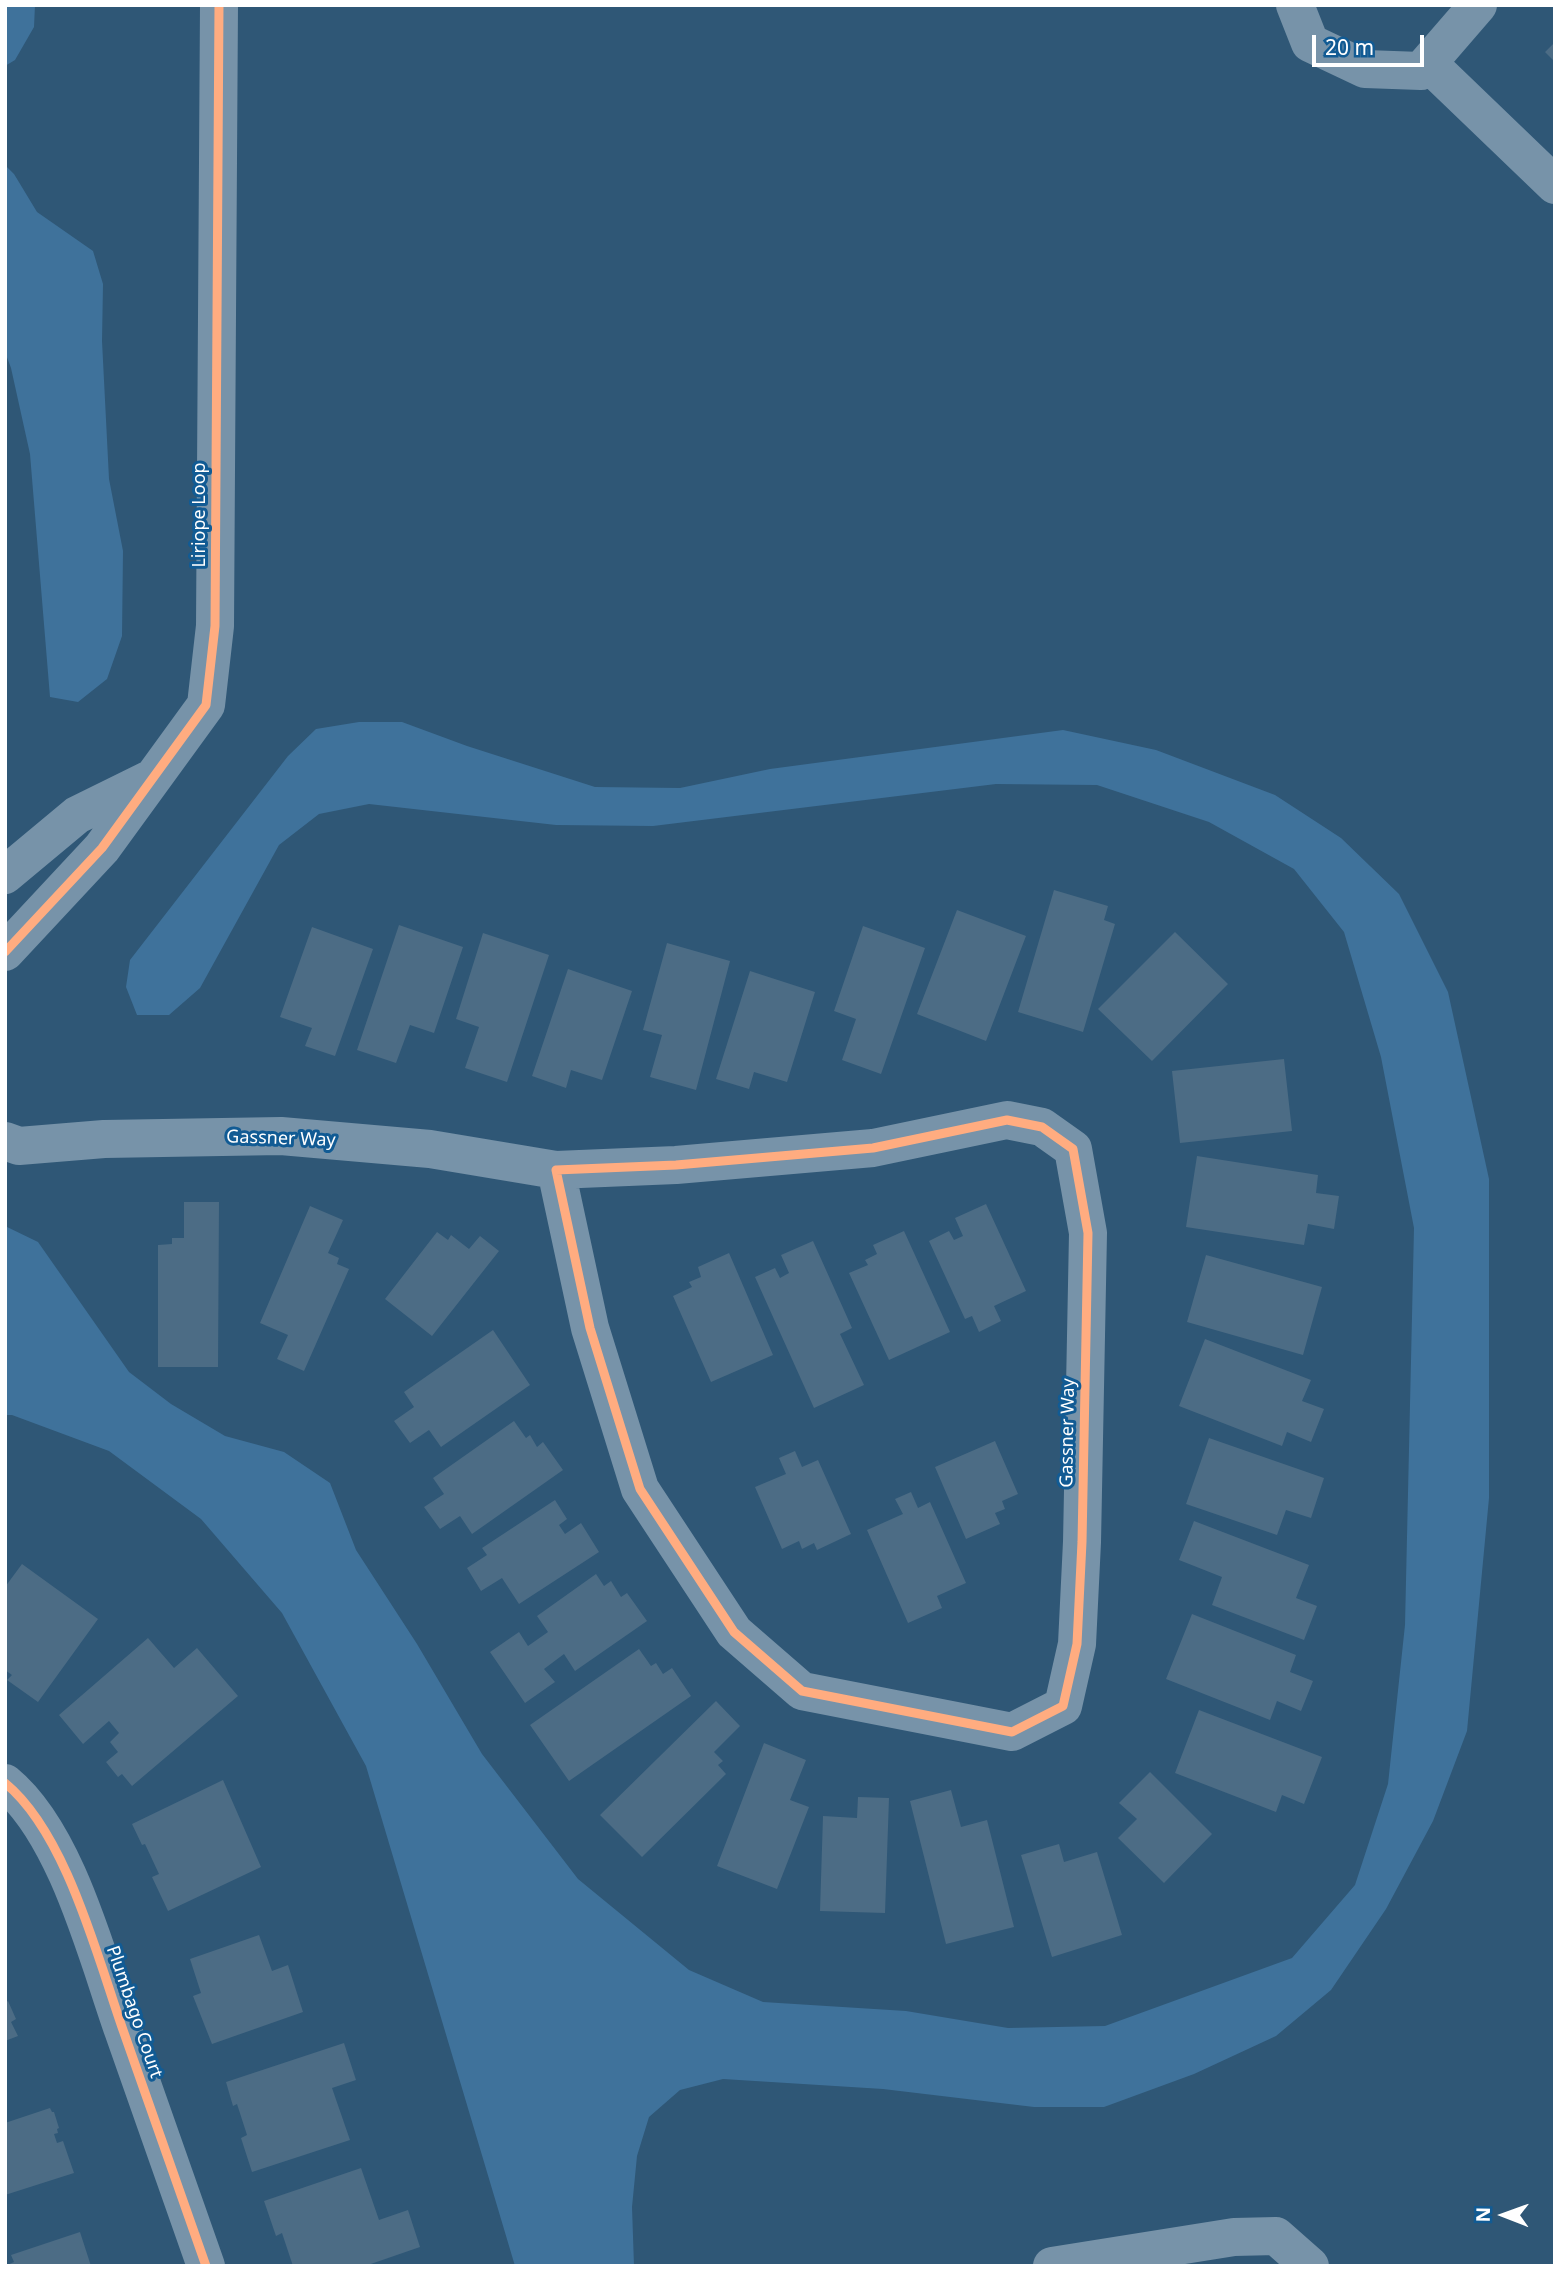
<!DOCTYPE html>
<html>
<head>
<meta charset="utf-8">
<style>
	body { margin:0 }
	#map { position:relative; width:1560px; height:2271px; overflow:hidden; background:#2f5776; font-family:"Noto Sans",sans-serif }
	canvas { display:block }
	.frame { position:absolute; inset:0; border:7px solid #fff; pointer-events:none }
	.north { position:absolute; left:1469px; top:2180px; width:70px; height:70px; -webkit-text-stroke:5px #115b94; paint-order:stroke; rotate:271deg; font-size:19px; font-weight:700; line-height:28px; text-align:center; color:#fff }
	.north::after { content:''; display:block; margin:auto; width:24px; height:32px; background:#fff; clip-path:polygon(50% 0,100% 100%,50% 72%,0 100%) }
	.scale { position:absolute; left:1312px; top:35px; width:112px; height:32px; box-sizing:border-box; border:4px solid #fff; border-top:0; padding-left:9px; font-size:21px; line-height:24px; white-space:nowrap; color:#fff; -webkit-text-stroke:5px #115b94; paint-order:stroke }
</style>
</head>
<body>
<div id="map">
<canvas width="1560" height="2271"></canvas>
<div class="frame"></div>
<div class="north">N</div>
<div class="scale">20 m</div>
</div>
<script>
const context = document.querySelector('canvas').getContext('2d');
context.lineJoin = 'round';
function fillPath(path, color) {
  context.fillStyle = color;
  context.fill(path, 'evenodd');
}
function trace(path, color, width, dash) {
  context.strokeStyle = color;
  context.lineWidth = width;
  context.lineCap = dash ? 'butt' : 'round';
  context.setLineDash(dash || []);
  context.stroke(path);
}
function write(font, color, halo, rows, align = 'center') {
  context.font = font + ' "Noto Sans",sans-serif';
  context.lineWidth = 6;
  context.setLineDash([]);
  context.textBaseline = 'middle';
  context.strokeStyle = halo;
  context.fillStyle = color;
  for (const [text, x, y, turn = 0] of rows) {
    context.save();
    context.translate(x, y);
    context.rotate((+turn || 0) * Math.PI / 180);
    context.textAlign = isNaN(turn) ? turn : align;
    if (halo) context.strokeText(text, 0, 0);
    context.fillText(text, 0, 0);
    context.restore();
  }
}
fillPath(new Path2D(`
	M5,5H35L34,27L15,60L5,66Z
	M5,165L14,174L37,212L93,251L103,284L102,341L109,479L123,551L122,636L107,679L78,702L50,697L30,454L11,368L5,352Z
	M359,722H402L467,746L595,787L680,788L770,769L1063,730L1156,750L1275,795L1341,838L1399,894L1448,992L1489,1179V1498L1467,1731L1433,1821L1386,1909L1331,1990L1276,2036L1194,2074L1104,2107H1034L883,2089L723,2079L680,2090L649,2117L637,2156L632,2207L634,2266H515L366,1766L282,1613L201,1519L109,1451L12,1415H5V1226L38,1242L129,1372L171,1404L225,1436L284,1452L330,1483L356,1550L417,1644L482,1754L578,1879L689,1970L763,2002L906,2011L1008,2028L1105,2026L1292,1958L1355,1885L1388,1784L1405,1625L1414,1228L1381,1057L1344,932L1294,869L1209,822L1097,785L996,784L653,826L556,825L369,804L319,814L279,845L200,988L169,1015H137L126,987L130,960L288,756L316,729Z`), '#3f729b');
fillPath(new Path2D(`
	M1555,42V62L1545,52Z
	M1054,890L1108,906L1104,920L1115,924L1083,1032L1018,1012Z
	M957,910L1026,936L986,1041L917,1014Z
	M399,925L463,947L434,1033L410,1025L396,1063L357,1050Z
	M863,926L925,948L881,1074L842,1060L856,1019L834,1011Z
	M312,927L373,949L335,1056L305,1046L312,1028L280,1017Z
	M1175,932L1228,984L1152,1061L1098,1009Z
	M483,933L549,955L507,1082L465,1068L479,1027L456,1019Z
	M667,943L730,961L696,1090L650,1077L662,1035L643,1030Z
	M568,969L632,991L602,1080L571,1070L566,1088L532,1076Z
	M750,971L815,992L787,1082L754,1072L749,1089L716,1079Z
	M1284,1059L1292,1131L1180,1143L1172,1071Z
	M1197,1156L1318,1175L1316,1193L1339,1196L1334,1229L1308,1224L1304,1245L1186,1227Z
	M184,1202H219L218,1367H158V1245L172,1244V1238H184Z
	M986,1204L1026,1291L994,1306L1001,1321L979,1332L972,1316L965,1319L929,1241L949,1231L954,1240L963,1236L955,1218Z
	M310,1206L343,1220L328,1253L339,1258L337,1264L349,1269L304,1371L277,1359L288,1335L260,1323Z
	M904,1231L950,1332L889,1360L849,1273L868,1265L865,1260L877,1254L873,1245Z
	M437,1232L448,1240L451,1235L469,1249L480,1236L499,1251L432,1336L385,1299Z
	M813,1241L852,1328L840,1334L864,1385L814,1408L755,1277L775,1268L780,1278L789,1273L781,1255Z
	M729,1253L773,1355L711,1382L673,1296L692,1287L689,1282L701,1277L698,1267Z
	M1206,1255L1322,1287L1303,1355L1187,1322Z
	M493,1330L530,1385L441,1447L429,1430L410,1443L394,1421L414,1407L404,1392Z
	M1205,1339L1311,1380L1302,1401L1324,1409L1311,1442L1287,1432L1282,1446L1179,1406Z
	M514,1421L526,1438L530,1435L537,1447L543,1442L563,1470L472,1534L460,1516L440,1529L424,1507L444,1494L433,1478Z
	M1209,1438L1324,1478L1311,1518L1286,1510L1277,1535L1186,1504Z
	M995,1441L1018,1494L1002,1501L1005,1509L995,1513L1000,1524L966,1539L935,1467Z
	M795,1451L802,1467L818,1460L851,1534L817,1550L814,1543L802,1549L799,1541L782,1549L755,1487L786,1474L779,1458Z
	M911,1492L918,1508L930,1502L966,1583L937,1596L942,1608L908,1623L867,1530L903,1514L895,1499Z
	M555,1500L567,1519L559,1525L565,1534L581,1523L599,1552L519,1604L502,1578L481,1591L467,1568L487,1555L482,1548Z
	M1194,1521L1309,1565L1296,1598L1317,1606L1304,1640L1212,1605L1222,1577L1179,1560Z
	M22,1564L98,1619L38,1702L7,1680L12,1675L5,1670V1587Z
	M596,1574L604,1586L611,1581L621,1597L627,1593L647,1621L575,1671L564,1654L544,1669L555,1682L525,1703L490,1652L519,1632L528,1646L548,1632L537,1616Z
	M1192,1614L1296,1655L1290,1672L1313,1681L1301,1711L1277,1701L1270,1720L1166,1679Z
	M148,1638L174,1668L197,1648L238,1696L132,1786L122,1774L118,1777L106,1762L118,1752L110,1742L119,1733L109,1721L83,1744L59,1715Z
	M639,1649L651,1666L656,1663L663,1674L672,1668L691,1696L569,1781L530,1725Z
	M716,1701L740,1726L714,1752L723,1761L718,1765L726,1774L642,1857L600,1815Z
	M1199,1710L1322,1757L1304,1804L1282,1795L1276,1812L1175,1773Z
	M764,1743L806,1760L790,1800L809,1807L777,1889L717,1866Z
	M1150,1772L1212,1834L1164,1883L1118,1838L1137,1819L1119,1803Z
	M223,1780L261,1867L168,1911L152,1877L159,1874L145,1844L142,1845L132,1824Z
	M951,1790L961,1827L987,1820L1014,1927L946,1944L910,1801Z
	M858,1797L889,1798L885,1913L820,1911L823,1816L857,1818Z
	M1059,1844L1064,1862L1097,1852L1122,1935L1052,1957L1021,1855Z
	M259,1935L272,1971L288,1965L303,2012L212,2044L193,1996L201,1993L190,1959Z
	M8,2001L16,2019L11,2022L18,2036L5,2041V2003Z
	M344,2043L356,2080L332,2088L350,2140L252,2172L241,2138L247,2135L237,2104L233,2106L226,2082Z
	M50,2108L52,2112H54L59,2128L57,2129L58,2133L54,2134L57,2143L63,2141L74,2173L5,2195V2123Z
	M361,2168L379,2220L408,2210L420,2247L365,2266H293L282,2233L276,2236L264,2201Z
	M80,2232L91,2266H5L14,2262L11,2255Z`), '#4c6c85');
trace(new Path2D(`
	M1295,5L1310,43L1365,69L1421,71L1478,5
	M1428,63L1555,185
	M5,875L77,815L148,780
	M5,952L102,848L206,705L215,626L219,5
	M1007,1120L1042,1127L1073,1149L1088,1233L1082,1542L1077,1644L1063,1706L1012,1732L802,1691L734,1632L640,1489L590,1328L556,1170L676,1165L873,1148Z
	M5,1141L19,1146L104,1139L281,1136L430,1149L556,1170
	M5,1783C66,1833 97,1956 123,2030C151,2108 178,2187 206,2266
	M1052,2266L1234,2237L1276,2236L1310,2266`), '#7793a9', 38);
trace(new Path2D(`
	M5,952L102,848L206,705L215,626L219,5
	M1007,1120L1042,1127L1073,1149L1088,1233L1082,1542L1077,1644L1063,1706L1012,1732L802,1691L734,1632L640,1489L590,1328L556,1170L676,1165L873,1148Z
	M5,1783C66,1833 97,1956 123,2030C151,2108 178,2187 206,2266`), '#ffac80', 9);
write('18px', '#fff', '#115b94', [
	["Liriope Loop",200,515,-90],
	["Gassner Way",281,1139,2],
	["Gassner Way",1068,1433,-89],
	["Plumbago Court",134,2012,71]
]);
</script>
</body>
</html>
